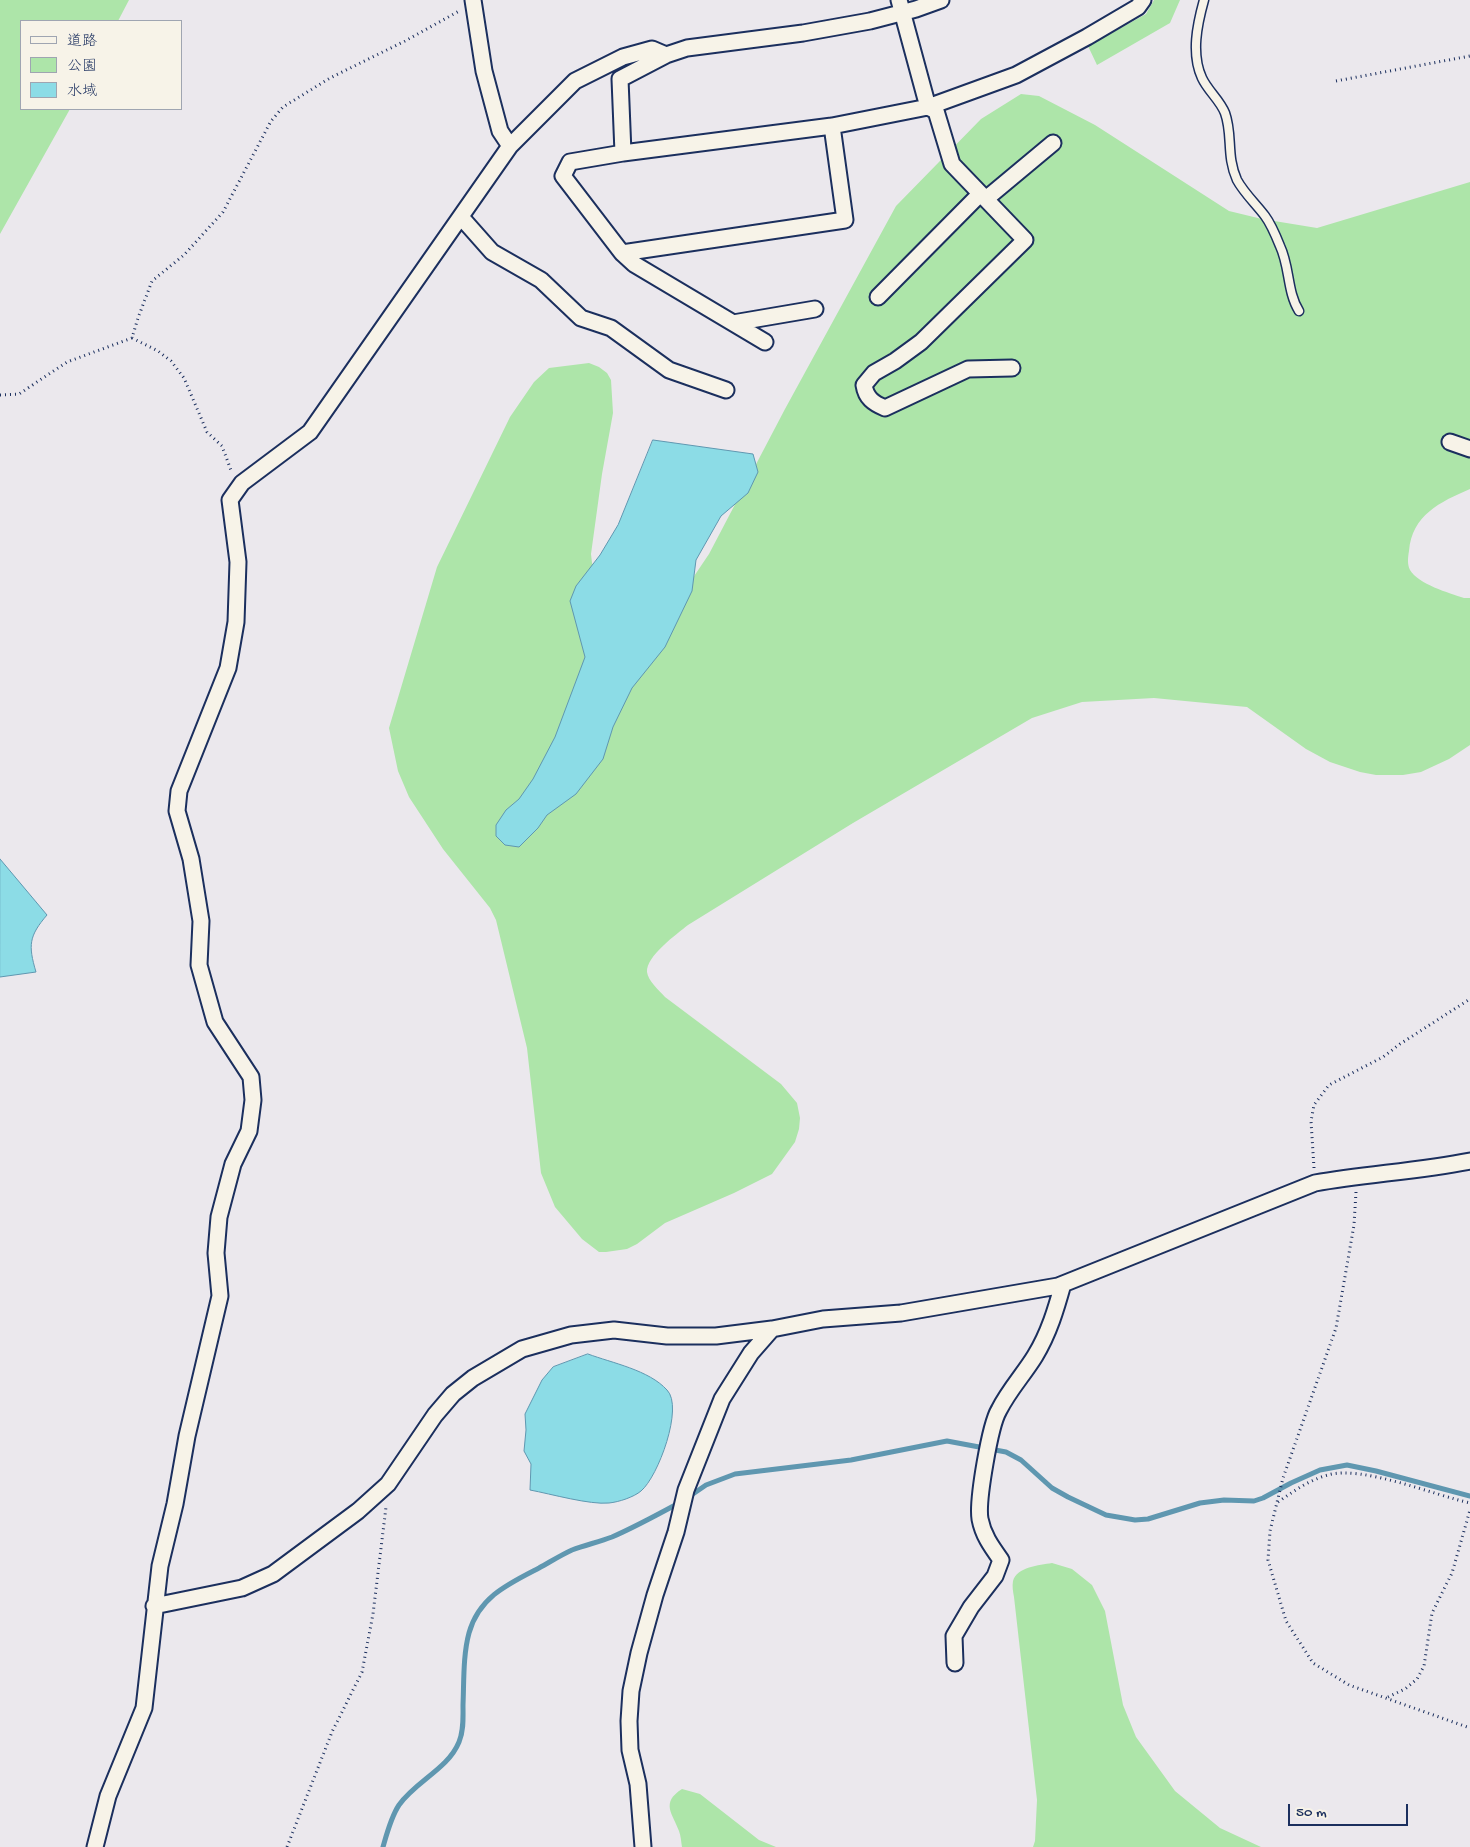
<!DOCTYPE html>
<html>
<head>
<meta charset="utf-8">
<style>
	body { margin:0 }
	#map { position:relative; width:1470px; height:1847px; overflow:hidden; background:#ebe8ed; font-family:"Gochi Hand","Klee One",sans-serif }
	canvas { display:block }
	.legend { position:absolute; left:20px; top:20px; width:162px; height:90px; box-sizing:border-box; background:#f7f3e8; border:1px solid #9fa5b1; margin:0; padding:6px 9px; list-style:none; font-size:15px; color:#1b2f5e }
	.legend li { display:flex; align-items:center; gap:10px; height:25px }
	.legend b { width:25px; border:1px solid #9fa5b1 }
	.scale { position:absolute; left:1288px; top:1804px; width:120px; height:22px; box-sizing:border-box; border:2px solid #1b2f5e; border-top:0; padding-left:6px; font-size:15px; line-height:18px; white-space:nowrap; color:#1b2f5e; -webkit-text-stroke:4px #f7f3e8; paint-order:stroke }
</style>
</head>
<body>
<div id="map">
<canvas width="1470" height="1847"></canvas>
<ul class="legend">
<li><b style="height:6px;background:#f7f3e8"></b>道路</li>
<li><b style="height:14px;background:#ade5a9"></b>公園</li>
<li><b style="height:14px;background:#8cdce6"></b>水域</li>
</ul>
<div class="scale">50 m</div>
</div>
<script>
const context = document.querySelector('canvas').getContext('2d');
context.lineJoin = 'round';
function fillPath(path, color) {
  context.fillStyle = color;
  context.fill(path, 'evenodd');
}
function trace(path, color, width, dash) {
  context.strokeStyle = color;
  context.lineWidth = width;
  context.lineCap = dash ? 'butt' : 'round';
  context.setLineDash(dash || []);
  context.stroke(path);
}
fillPath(new Path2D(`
	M0,0H129L118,21H21V109H70L0,234Z
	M1154,0H1180L1170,23L1097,65L1088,46L1146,14Z
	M1021,94L1039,96L1095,125L1229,211L1262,219L1317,228L1470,182V489C1440,502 1412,515 1409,551C1408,557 1407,564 1410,570C1418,584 1449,593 1464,598H1470V745L1449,759L1421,772L1403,775H1376L1360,772L1330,762L1306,749L1247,707L1154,698L1082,702L1032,718L853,823L688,925C677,934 646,956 647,972C648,981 659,990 665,997L781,1084L797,1103L800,1118L799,1129L795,1142L772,1174L734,1193L665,1223L637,1244L627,1249L606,1252H599L582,1239L555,1207L541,1173L527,1048L496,920L490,908L443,849L409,797L398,771L389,728L437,567L510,417L534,382L549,368L589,363L599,367L607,373L611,380L613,413L602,474L591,554L592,563L597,573L680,597L709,554L785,409L896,206L981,119Z
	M1052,1563L1072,1569L1092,1585L1105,1611L1123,1705L1136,1737L1175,1791L1220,1828L1261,1847H1033L1035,1841L1037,1800L1014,1597C1013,1592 1012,1586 1013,1581C1017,1567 1039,1565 1052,1563Z
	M682,1789L700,1794L759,1840L776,1847H682C681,1842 681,1836 679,1831C673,1814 660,1803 682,1789Z`), '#ade5a9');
const water = new Path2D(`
	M653,440L753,454L758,472L748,493L721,516L696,560L692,591L665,647L632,688L613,727L603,759L576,794L547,815L538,828L519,847L505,845L496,836V825L506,810L519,799L533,779L555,737L585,657L570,601L576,586L600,555L618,525Z
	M0,859L47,915C29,936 28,945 36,972L0,977Z
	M588,1354C612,1363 649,1370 667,1390C684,1407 658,1477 641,1491C634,1497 619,1502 609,1503C590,1505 551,1494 530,1490L531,1464L524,1451L526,1430L525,1414L542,1380L553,1367Z`);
fillPath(water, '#8cdce6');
trace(water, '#5f97b0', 1);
trace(new Path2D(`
	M687,1498L706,1485L735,1474L851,1460L947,1441L1006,1452L1021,1460L1052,1488L1068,1497L1106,1515L1135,1520L1148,1519L1200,1503L1224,1500L1254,1501L1263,1498L1291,1483L1320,1470L1347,1465L1376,1471L1470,1496
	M383,1847C387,1833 391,1817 399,1805C416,1781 448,1769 459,1742C464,1730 463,1717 463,1705C464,1681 463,1655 469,1633C479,1597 508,1584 539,1568C550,1562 561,1555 572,1550C585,1545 599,1542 612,1537C635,1527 657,1515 679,1503`), '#5f97b0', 5);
const lane = new Path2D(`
	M1204,0C1197,25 1191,54 1202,78C1208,91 1220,100 1225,113C1233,135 1226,156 1237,180C1244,193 1256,204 1265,216C1271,224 1276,236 1280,246C1290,267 1287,292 1299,311`);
const street = new Path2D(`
	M473,0L484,71L500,131L510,146
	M899,0L928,107L936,111L952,164L1025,240L921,342L895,361L874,373L864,385C866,398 873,403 885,408L968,369L1012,368
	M832,126L845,220L622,253L563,176L570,162L623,153L832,126L928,107L1016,75L1087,37L1138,7L1143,0
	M623,153L620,79L666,55L687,48L803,33L870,21L916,9L941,0
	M987,198L1053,143
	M461,217L492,252L541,280L581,318L611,328L669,370L726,390
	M622,253L634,264L765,342
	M878,297L980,194
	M733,323L815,309
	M1450,442L1470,449
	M154,1606L242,1588L273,1574L358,1511L388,1484L435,1415L453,1394L473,1378L522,1349L571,1335L614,1330L667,1336H716L772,1329L823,1319L901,1313L1058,1286L1315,1183C1367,1174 1419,1171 1470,1161
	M955,1663L954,1636L971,1607L995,1576L1001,1560C991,1546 983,1535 980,1519C977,1501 990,1425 999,1410C1009,1390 1024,1374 1035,1356C1049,1333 1056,1309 1063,1284
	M95,1847L108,1796L144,1708L160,1566L175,1504L187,1436L220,1296L216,1253L219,1217L233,1164L249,1131L253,1100L251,1077L215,1022L199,965L201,921L191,859L177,811L179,791L228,668L236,622L238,562L230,500L242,483L310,432L510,146L575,81L623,57L652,49L666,55
	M643,1847L638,1784L630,1750L629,1721L631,1691L639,1653L655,1595L676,1532L686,1490L722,1399L751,1353L772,1329`);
trace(lane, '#1b2f5e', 11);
trace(street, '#1b2f5e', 19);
trace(new Path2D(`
	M1336,81L1470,56
	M132,338L158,351L171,361L184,378L207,432L222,446L232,473
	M0,395L19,394L67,362L132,338L138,318L152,281L184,255L223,212L271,121L283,107L330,78L405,41L461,10
	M1314,1168L1311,1121L1314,1105L1329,1085L1383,1057L1400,1044L1470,999
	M1356,1192L1354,1225L1336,1328L1283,1478L1270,1531L1268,1560L1286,1621L1313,1663L1349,1685L1470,1728
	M1278,1502C1294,1491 1309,1480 1328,1475C1362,1465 1434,1495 1470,1503
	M1388,1697L1405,1689L1417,1679L1424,1666L1432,1613L1452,1573L1470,1510
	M287,1847L332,1732L362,1672L373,1614L386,1507`), '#1b2f5e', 3, [1, 4]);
trace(lane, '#f7f3e8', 8);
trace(street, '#f7f3e8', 15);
</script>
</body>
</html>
